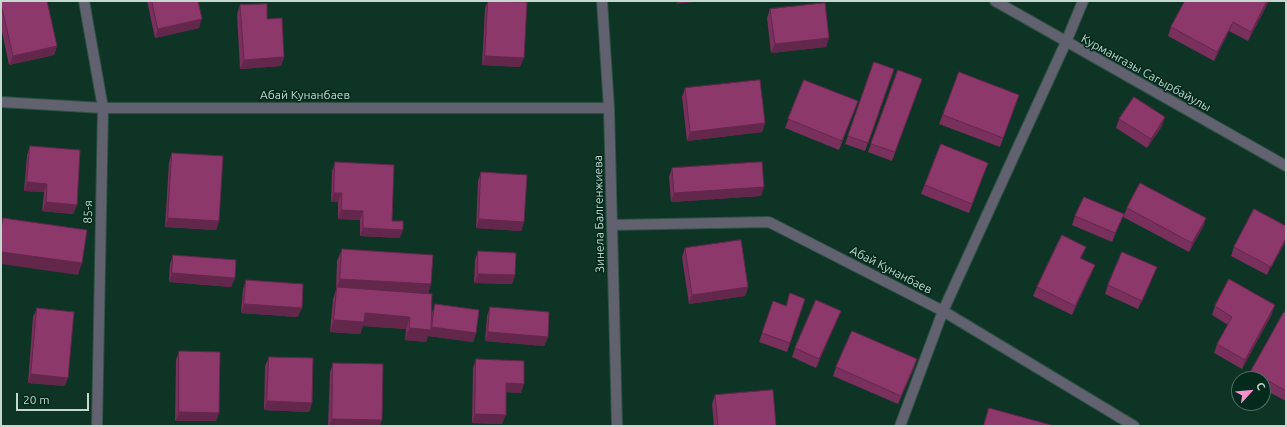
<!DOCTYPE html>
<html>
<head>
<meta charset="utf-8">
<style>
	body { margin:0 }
	#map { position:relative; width:1287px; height:427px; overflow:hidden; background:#0e3426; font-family:Ubuntu,sans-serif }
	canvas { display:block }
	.frame { position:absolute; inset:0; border:2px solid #c4d8cf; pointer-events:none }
	.north { position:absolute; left:1231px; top:371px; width:40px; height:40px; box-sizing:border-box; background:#032a1d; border:1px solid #507064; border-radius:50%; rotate:63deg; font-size:11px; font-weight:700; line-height:16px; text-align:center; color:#c4d8cf }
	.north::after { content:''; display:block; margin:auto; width:14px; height:18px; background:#f890cb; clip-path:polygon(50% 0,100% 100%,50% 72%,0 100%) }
	.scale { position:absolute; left:16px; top:393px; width:73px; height:18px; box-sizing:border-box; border:2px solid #c4d8cf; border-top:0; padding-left:5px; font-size:12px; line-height:14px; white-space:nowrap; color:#c4d8cf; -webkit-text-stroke:3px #032a1d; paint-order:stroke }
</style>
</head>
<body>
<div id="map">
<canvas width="1287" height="427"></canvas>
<div class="frame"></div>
<div class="north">С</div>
<div class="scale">20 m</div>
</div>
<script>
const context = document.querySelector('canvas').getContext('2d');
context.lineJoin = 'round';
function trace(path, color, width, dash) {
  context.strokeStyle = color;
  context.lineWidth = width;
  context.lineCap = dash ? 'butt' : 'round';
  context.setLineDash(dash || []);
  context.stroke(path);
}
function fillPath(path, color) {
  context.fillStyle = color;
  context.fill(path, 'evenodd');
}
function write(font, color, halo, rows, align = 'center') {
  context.font = font + ' Ubuntu,sans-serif';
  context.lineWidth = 3;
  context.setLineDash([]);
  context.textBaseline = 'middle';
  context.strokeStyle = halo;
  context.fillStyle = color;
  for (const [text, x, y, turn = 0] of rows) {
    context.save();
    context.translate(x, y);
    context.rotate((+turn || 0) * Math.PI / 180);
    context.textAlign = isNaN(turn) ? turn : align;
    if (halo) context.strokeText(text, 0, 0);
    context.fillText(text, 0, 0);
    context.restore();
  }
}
const minor = new Path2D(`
	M84,1L103,108L97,426
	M602,1L609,108L617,426
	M995,1L1286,166
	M1,102L103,108H609
	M612,225L769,222L943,311L1134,426
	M900,426L943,311L1066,42L1083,1`);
trace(minor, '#2f5244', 12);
trace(minor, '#616170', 10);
fillPath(new Path2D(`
	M1,1L57,46L54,55L9,65L1,27Z
	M147,1H198L199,28L155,38Z
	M488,1H518L520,67L482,65L485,8Z
	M1185,1H1269L1248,41L1229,31L1214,61L1168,36L1171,27Z
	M240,5L267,19L284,57L281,66L240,69L237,14Z
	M770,9L829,38L826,47L771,53L767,18Z
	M874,62L894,69L865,151L845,144Z
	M898,70L922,79L892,161L868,152Z
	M959,72L1019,95L1000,147L939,124Z
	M804,80L858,101L839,150L785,128Z
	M685,88L765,123L762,132L687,141L682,97Z
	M1119,119L1162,126L1147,148L1116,128Z
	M941,144L988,163L969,213L921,194Z
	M30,146L77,205L73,214L42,211L44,192L24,191L27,155Z
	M172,153L219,221L216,230L165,227L169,162Z
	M335,162L392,221L400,238L360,236V220L338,219V202H331L332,171Z
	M672,168L761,196L671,202L669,177Z
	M481,172L524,222L521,231L476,228L478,181Z
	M1127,208L1206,218L1203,227L1189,252L1123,217Z
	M1124,214L1112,242L1072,225L1075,216Z
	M1286,226L1267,275L1231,256L1234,247Z
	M1086,247L1081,258L1091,274L1072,315L1033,296L1037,287Z
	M685,248L748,287L745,296L689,304L682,257Z
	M342,249L431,284L428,294L432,313L435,304L476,333L473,342L428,336L426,342L405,340L406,329L363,326L360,334L330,332L333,299L336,290L337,261Z
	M478,251L515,275L512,284L474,283L475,260Z
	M173,255L235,278L231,287L169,282L170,264Z
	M1157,267L1153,276L1138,309L1105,294L1108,285Z
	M246,280L298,317L241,313L243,289Z
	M805,299L787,352L759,342L773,301L786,306Z
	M1215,306L1272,314L1242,369L1214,353L1217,344L1228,325L1212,315Z
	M490,307L548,337L544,346L485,341L487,316Z
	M37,308L65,386L28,383L33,317Z
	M1286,313V401L1263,389V379H1248L1251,371Z
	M837,320L816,368L792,357L795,348Z
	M179,351L219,413L216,421H175L176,360Z
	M269,357L312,403L309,412L264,410L265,366Z
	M476,359L521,393L506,392L502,424L472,423L473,368Z
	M333,363L380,426H328L330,372Z
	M836,367L914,368L898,404L833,376Z
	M715,395L776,426H714L712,404Z
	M989,408L1051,426H983Z`), '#79305c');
fillPath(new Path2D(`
	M678,1H703L676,4Z
	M1267,1H1269L1248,41L1251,32Z
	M202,19L199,28L155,38L158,29Z
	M1233,22L1229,31L1214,61L1217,52Z
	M829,38L826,47L771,53L775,44Z
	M57,46L54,55L9,65L13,56Z
	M485,56L524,58L520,67L482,65Z
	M284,57L281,66L240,69L244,60Z
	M1165,117L1162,126L1147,148L1151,139Z
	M765,123L762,132L687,141L690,132Z
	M27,182L47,184L44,192L24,191Z
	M764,187L761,196L671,202L674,193Z
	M334,193H342L338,202H331Z
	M46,202L77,205L73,214L42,211Z
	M341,210L363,211L360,220L338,219Z
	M1124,214L1120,223L1112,242L1115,233Z
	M168,218L219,221L216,230L165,227Z
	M1206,218L1203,227L1189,252L1192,243Z
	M479,219L524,222L521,231L476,228Z
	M363,228L403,230L400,238L360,236Z
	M1286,238V241L1267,275L1271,267Z
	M1086,247L1082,256L1077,267L1080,258Z
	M1,252L82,263L78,275L1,264Z
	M1095,265L1091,274L1072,315L1075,306Z
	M172,273L235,278L231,287L169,282Z
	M478,274L515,275L512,284L474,283Z
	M340,279L431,284L427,296L337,287Z
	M748,287L745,296L689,304L692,295Z
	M244,304L302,308L298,317L241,313Z
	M1275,305L1272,314L1242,369L1245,360Z
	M841,311L837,320L816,368L819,359Z
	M365,313L410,317L406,329L363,326L360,334L330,332L334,320Z
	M432,327L476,333L473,342L428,336L426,342L405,340L409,328L431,330Z
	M488,332L548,337L544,346L485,341Z
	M917,359L914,368L898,404L901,396Z
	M31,374L68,378L65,386L28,383Z
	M506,383L524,384L521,393L503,392Z
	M267,401L312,403L309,412L264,410Z
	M179,412L219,413L216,421H175Z
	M475,414L506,415L502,424L472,423Z
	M332,419L382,420L380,426H329Z`), '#63274b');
const building = new Path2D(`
	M1,1H47L57,46L13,56L1,4Z
	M152,1H198L202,19L158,29Z
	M488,1L527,2L524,58L485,56Z
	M1185,1H1267L1251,32L1233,22L1217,52L1171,27Z
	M825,3L829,38L775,44L770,9Z
	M267,4V19L282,18L284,57L244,60L240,5Z
	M874,62L894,69L868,143L848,136Z
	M898,70L922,79L895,152L871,144Z
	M959,72L1019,95L1003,138L943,115Z
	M760,80L765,123L690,132L685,88Z
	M804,80L858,101L842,141L788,119Z
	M1134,97L1165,117L1151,139L1119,119Z
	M941,144L988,163L972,204L925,185Z
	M30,146L80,150L77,205L46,202L47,184L27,182Z
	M172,153L223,156L219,221L168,218Z
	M335,162L394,165L392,221H403V230L363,228V211L341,210L342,193H334Z
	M762,162L764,187L674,193L672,168Z
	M481,172L527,175L524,222L479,219Z
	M1140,183L1206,218L1192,243L1127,208Z
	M1084,197L1124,214L1115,233L1075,216Z
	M1254,209L1286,226V238L1271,267L1234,247Z
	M3,218L87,230L82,263L1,252V231Z
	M1062,235L1086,247L1080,258L1095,265L1075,306L1037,287Z
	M741,240L748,287L692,295L685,248Z
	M342,249L433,255L431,284L340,279Z
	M478,251L516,253L515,275L478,274Z
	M1122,252L1157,267L1142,301L1108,285Z
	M173,255L236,260L235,278L172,273Z
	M1229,279L1275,305L1245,360L1217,344L1232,317L1215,306Z
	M246,280L303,284L302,308L244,304Z
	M337,287L432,294L431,330L409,328L410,317L365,313L364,322L334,320Z
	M790,293L805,299L790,343L762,333L773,301L786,306Z
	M816,300L841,311L819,359L795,348Z
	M435,304L479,310L476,333L432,327Z
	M490,307L549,312L548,337L488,332Z
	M37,308L74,312L68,378L31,374Z
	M1284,312L1286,313V391L1251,371Z
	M852,331L917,359L901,396L836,367Z
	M179,351L220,352L219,413L179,412Z
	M269,357L313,358L312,403L267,401Z
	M476,359L524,361V384L506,383V415L475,414Z
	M333,363L383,364L382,420L332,419Z
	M773,390L776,426H718L715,395Z
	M989,408L1051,425V426H984Z`);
fillPath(building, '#8d386b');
trace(building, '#63274b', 1);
write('12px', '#c4d8cf', '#032a1d', [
	["Курмангазы Сагырбайулы",1146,73,29],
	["Абай Кунанбаев",305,95],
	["85-я",88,212,-89],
	["Зинела Балгенжиева",599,214,-91],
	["Абай Кунанбаев",891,270,27]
]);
</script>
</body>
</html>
